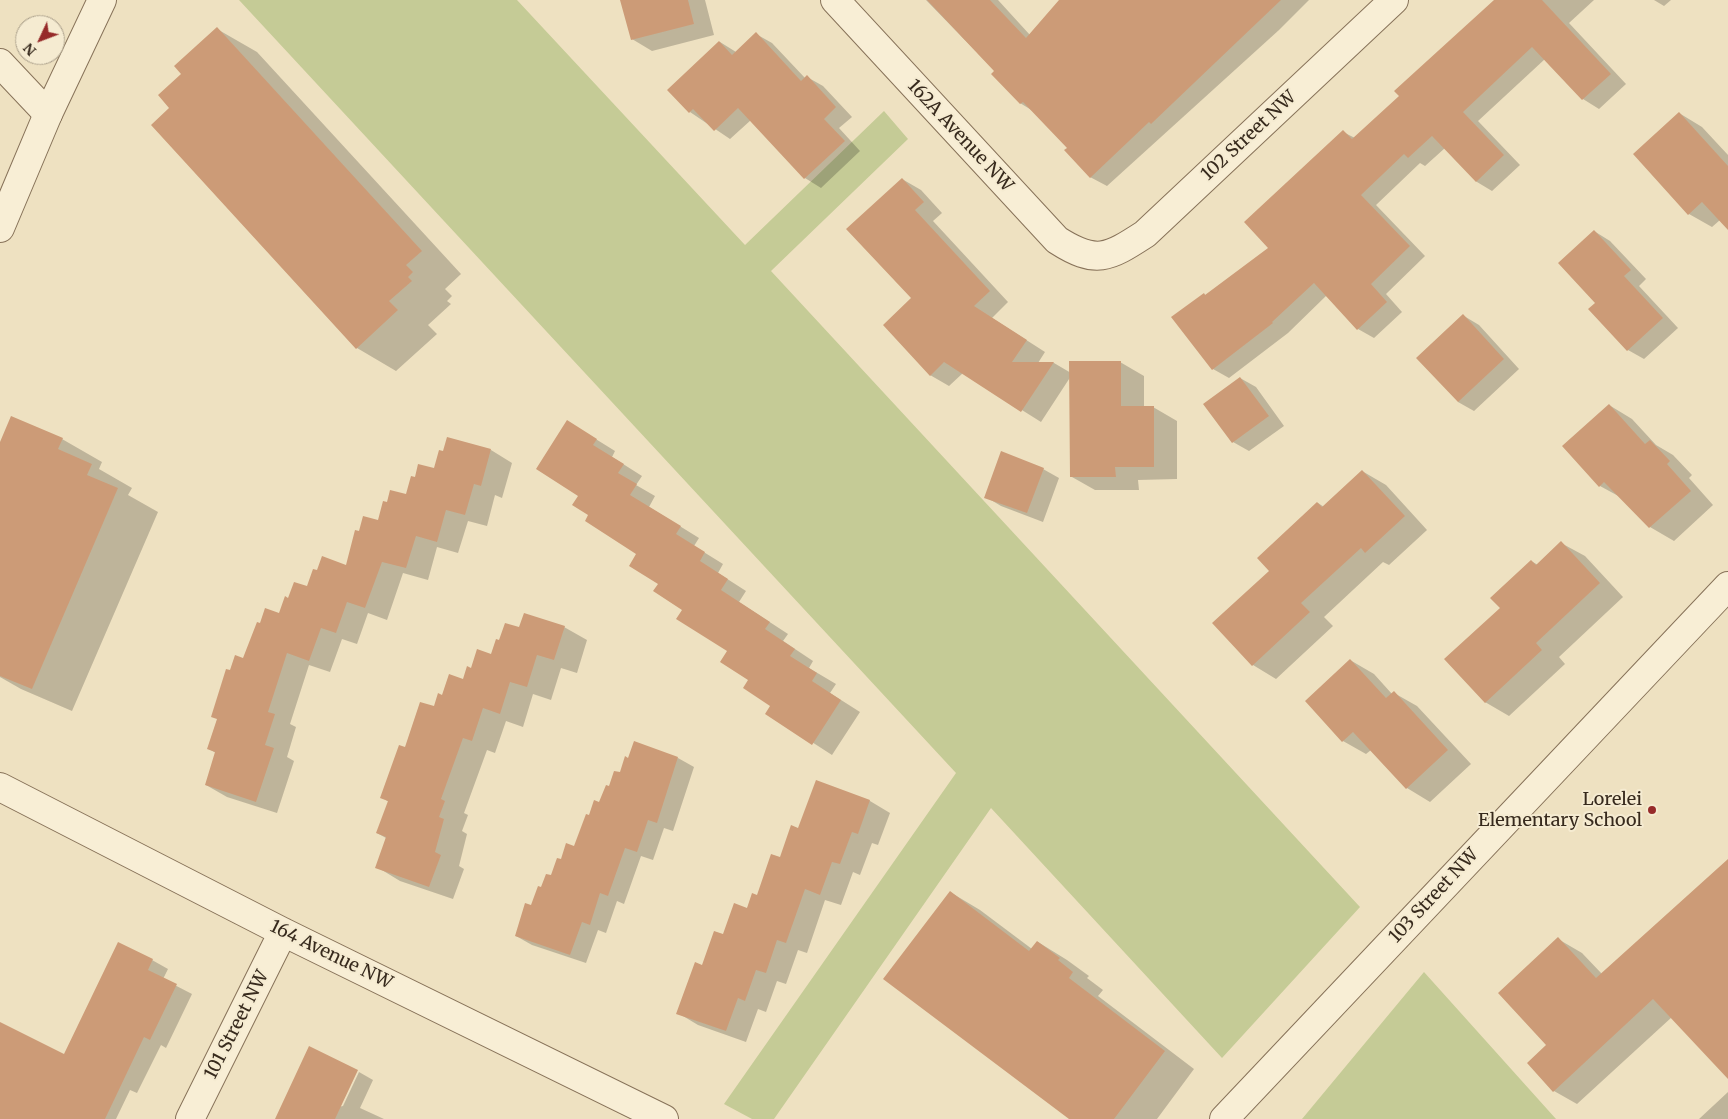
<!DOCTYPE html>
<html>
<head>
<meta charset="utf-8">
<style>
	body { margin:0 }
	#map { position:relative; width:1728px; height:1119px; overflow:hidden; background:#eee1c1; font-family:Merriweather,serif }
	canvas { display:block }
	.north { position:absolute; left:15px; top:15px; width:50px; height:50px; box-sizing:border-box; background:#f5ebd1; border:1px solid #a99e89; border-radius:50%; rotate:227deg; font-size:14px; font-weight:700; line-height:20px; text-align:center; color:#372a1d }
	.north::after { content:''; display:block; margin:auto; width:18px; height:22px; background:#962a29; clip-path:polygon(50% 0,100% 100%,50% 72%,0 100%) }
</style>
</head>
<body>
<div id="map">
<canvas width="1728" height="1119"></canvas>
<div class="north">N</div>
</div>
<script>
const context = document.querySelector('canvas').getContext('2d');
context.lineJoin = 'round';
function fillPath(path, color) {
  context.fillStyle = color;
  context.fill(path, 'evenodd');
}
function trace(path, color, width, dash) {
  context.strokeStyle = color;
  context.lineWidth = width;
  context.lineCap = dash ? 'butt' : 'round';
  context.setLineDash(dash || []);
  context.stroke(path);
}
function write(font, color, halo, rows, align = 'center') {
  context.font = font + ' Merriweather,serif';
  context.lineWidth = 4;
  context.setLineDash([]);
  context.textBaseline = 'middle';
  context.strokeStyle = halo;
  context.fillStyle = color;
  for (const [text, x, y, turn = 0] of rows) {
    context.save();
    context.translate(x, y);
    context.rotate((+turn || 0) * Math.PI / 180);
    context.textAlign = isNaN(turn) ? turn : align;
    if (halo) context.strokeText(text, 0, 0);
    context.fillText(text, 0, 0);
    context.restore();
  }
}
fillPath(new Path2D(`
	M239,0H517L745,245L884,111L908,139L771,271L1360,907L1222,1058L991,808L774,1119H752L724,1104L956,773Z
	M1424,972L1556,1119H1302Z`), '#c5cb96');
fillPath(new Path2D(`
	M622,0H705L714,35L652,51L632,39Z
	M926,0H998L1030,35L1061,0H1309L1279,30L1107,186L1090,177L1068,148L1033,111L1020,103L995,71Z
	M1495,0H1594L1569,23L1626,84L1599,109L1583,99L1545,59L1478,121L1520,165L1492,191L1477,182L1445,148L1425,166L1420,163L1376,205L1425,256L1386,294L1402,312L1374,338L1358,329L1327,295L1288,333L1229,378L1213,369L1204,294L1207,296L1270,248L1343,132L1355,138L1401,97Z
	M1654,0H1671L1664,6Z
	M217,29L257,52L461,274L445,289L452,296L447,301L451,304L428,325L437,334L396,371L357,348L171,108L183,74Z
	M756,34L772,43L805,78L807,77L823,86L852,117L839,128L860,151L821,188L805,178L751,120L730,139L690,112L720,42L736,52Z
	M1679,113L1702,127L1728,155V225L1720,220L1712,227L1689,214Z
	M902,179L921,190L942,213L933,221L1008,302L992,318L1045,352L1038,363H1054L1071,373L1120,362L1144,376V407H1153L1177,421V479L1138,480L1139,490H1095L1072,477L1071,376L1041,422L963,373L949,386L930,375L913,298Z
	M1594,231L1610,241L1646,279L1639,286L1678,328L1644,359L1628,350L1596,303Z
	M1464,316L1479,325L1519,369L1474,411L1458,402Z
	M1240,378L1256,387L1284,426L1249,451L1233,442Z
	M1609,405L1632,419L1656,445L1673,455L1692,475L1689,478L1713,505L1674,541L1650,527L1622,498L1600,486Z
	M586,433L615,451L612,457L642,476L636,485L655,496L649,507L699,538L694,546L723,564L718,573L746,591L739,602L788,634L783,641L813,661L809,668L836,684L830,693L860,712L832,755L767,713L772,705L728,651L659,583L638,554L590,515L579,496Z
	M62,439L102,462L99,469L132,488L128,495L158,512L72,711L21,689L0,677V445Z
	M491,450L512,463L502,498L495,495L487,526L468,521L458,553L437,547L428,580L403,573L387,620L368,613L357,644L342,639L330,672L309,665L290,724L296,727L287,757L294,761L277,813L227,797L206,785L216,753L209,749L231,671L244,659L261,625L280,615L289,600L347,566L359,533L379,522L388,503L407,496L416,478Z
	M1043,469L1059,478L1043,522L1001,506L986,497Z
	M1362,471L1386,485L1427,530L1389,565L1383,562L1324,617L1333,626L1276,679L1253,665L1214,623L1270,571L1318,503L1324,507Z
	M1561,543L1585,556L1623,597L1559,657L1565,664L1509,716L1485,702L1502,608L1531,561L1538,565Z
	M564,627L587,640L577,673L561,668L551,700L533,694L523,727L506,721L495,753L487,750L464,813L468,815L462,831L467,834L459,866L464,869L453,899L400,881L377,867L386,838L377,833L389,802L381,797L406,749L443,697L464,680L472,669L492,655L500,642L520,629Z
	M1350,660L1374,674L1392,694L1394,693L1417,706L1471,764L1430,802L1407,788L1371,750L1366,754L1343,741Z
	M678,758L694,767L673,831L664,828L653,860L641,856L624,904L617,901L606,933L598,930L586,963L532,945L516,936L542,888L562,860L575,847L590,816L621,773Z
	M817,782L870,801L890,813L878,845L872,843L860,875L853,872L841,905L825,900L807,953L798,950L786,984L777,981L766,1012L758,1009L746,1042L698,1025L678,1013L703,966L724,936L757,896L799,829Z
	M1728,861V1077L1672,1017L1577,1104L1554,1091L1548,1045L1558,939L1582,953L1602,974Z
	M950,892L980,910L1032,949L1038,942L1067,960L1089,976L1087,978L1103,990L1098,996L1194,1069L1157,1119H1072Z
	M152,960L168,969L163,979L192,994L166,1048L161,1045L137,1093L130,1090L116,1119H0V1023L65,1056Z
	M359,1072L373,1080L360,1108L384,1119H276L343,1106Z
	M1728,1092V1119H1699Z`), '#0003');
fillPath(new Path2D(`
	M620,0H688L694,24L631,40Z
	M927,0H990L1026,38L1059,0H1281L1151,124L1149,122L1090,178L1064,150L1067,148L1023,102L1020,104L991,74L994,71Z
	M1494,0H1542L1611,74L1582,100L1532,47L1463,112L1504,155L1476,182L1432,136L1408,158L1404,154L1361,195L1410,246L1371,284L1387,302L1357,330L1314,283L1272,322L1273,323L1212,370L1171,317L1204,293L1205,295L1268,248L1244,222L1343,130L1352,139L1399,96L1394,91Z
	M217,27L422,251L406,265L413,272L408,277L412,281L389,301L398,310L356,349L151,125L169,108L158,95L181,74L174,66Z
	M756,32L801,81L807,75L836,107L824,119L845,141L804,179L738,108L714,131L693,109L689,113L667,90L719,41L732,55Z
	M1679,112L1728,166V230L1702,202L1688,215L1633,154Z
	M902,178L924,202L915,210L990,291L974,306L1027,340L1012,362H1054L1021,412L944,362L930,376L883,325L911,298L846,229Z
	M1594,230L1631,270L1624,276L1663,318L1627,351L1588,309L1595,303L1558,263Z
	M1463,314L1504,359L1458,402L1416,358Z
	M1069,361H1121V406H1154V467H1115L1116,477H1070Z
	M1240,377L1269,416L1232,443L1203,404Z
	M1609,404L1645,444L1650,440L1670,461L1667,464L1691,491L1649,528L1604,482L1599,487L1562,446Z
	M11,416L63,438L58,449L92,464L87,475L118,488L32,689L0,676V442Z
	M567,420L597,439L593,445L624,464L618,473L637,484L630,495L681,526L676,534L705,552L700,561L728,579L721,590L770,622L765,629L795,649L790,656L817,673L812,681L841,700L812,745L765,714L770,706L743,688L748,680L720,662L727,651L676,619L682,610L653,591L658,584L629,566L636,554L585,521L588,515L572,505L578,496L536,469Z
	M447,437L491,449L481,486L474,484L465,515L446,510L437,542L416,536L406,568L382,562L365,608L347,602L336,633L321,628L309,661L287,653L268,712L275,714L265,745L274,748L256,802L205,785L215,752L207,749L217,719L211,717L226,669L230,670L235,655L243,658L257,622L260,623L265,608L279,613L285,596L288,598L294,582L307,586L313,569L317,570L322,556L346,565L355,530L359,531L363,516L378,520L383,501L387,502L390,490L406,494L411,476L415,477L418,464L434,468L439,450L443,451Z
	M1001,451L1044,468L1027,513L984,498Z
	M1362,470L1405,516L1365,553L1361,548L1301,603L1310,612L1252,666L1212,623L1269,571L1257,558L1317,502L1322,507Z
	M1561,541L1600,583L1536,643L1542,650L1485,703L1444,659L1500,608L1490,598L1531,560L1536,565Z
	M524,613L565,626L554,660L537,655L527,687L510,682L500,714L483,708L472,741L463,738L441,799L445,801L439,817L444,819L435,852L441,855L429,887L375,868L386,837L376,833L388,801L380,798L399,745L405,747L420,702L434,706L438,693L442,695L449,674L463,679L467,666L471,668L477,649L491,654L496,639L499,640L505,623L519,627Z
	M1350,659L1386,698L1394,691L1448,750L1406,789L1353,732L1342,742L1305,701Z
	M634,741L678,757L657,823L648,820L637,852L625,848L608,896L600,893L590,925L582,922L570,955L515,936L525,903L531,905L538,886L541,887L546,874L551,875L557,858L561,859L566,843L574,846L586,814L589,815L594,800L599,802L606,785L609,786L614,771L620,772L625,756L628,758Z
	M816,780L870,800L858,834L852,832L840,864L832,862L820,895L805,889L786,943L777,940L766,973L756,970L745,1001L738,998L726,1031L676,1014L695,962L702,965L714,931L723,934L734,903L747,908L752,893L757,895L771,854L780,857L791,825L798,828Z
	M1728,859V1079L1653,999L1553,1092L1527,1063L1546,1045L1498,993L1558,937L1596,978Z
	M950,891L1029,951L1037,941L1060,958L1058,960L1073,972L1069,978L1165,1051L1114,1119H1069L883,979Z
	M118,942L153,959L148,970L177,984L150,1040L144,1037L105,1119H0V1022L64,1054Z
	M309,1046L358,1070L335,1119H275Z`), '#cc9b77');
const minor = new Path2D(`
	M835,0L1057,240C1096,265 1108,258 1145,234L1394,0
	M0,63L48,114
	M0,787L283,932L664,1119
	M190,1119L283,932
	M1224,1119L1728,586`);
const tertiary = new Path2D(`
	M0,228L48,114L102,0`);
trace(minor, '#877259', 30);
trace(tertiary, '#877259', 30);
trace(minor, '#f8eed5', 28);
trace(tertiary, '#f8eed5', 28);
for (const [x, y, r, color] of [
	[1652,810,5,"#962a29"]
]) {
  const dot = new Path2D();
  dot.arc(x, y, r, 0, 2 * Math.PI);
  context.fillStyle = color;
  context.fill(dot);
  trace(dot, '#f5ebd1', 2);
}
write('18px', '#372a1d', '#f5ebd1', [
	["162A Avenue NW",960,136,47],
	["102 Street NW",1249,136,-43],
	["103 Street NW",1434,896,-47],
	["164 Avenue NW",331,955,26],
	["101 Street NW",237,1025,-63]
]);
write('18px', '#372a1d', '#f5ebd1', [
	["Lorelei",1642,800],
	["Elementary School",1642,821]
], 'right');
</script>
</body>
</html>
